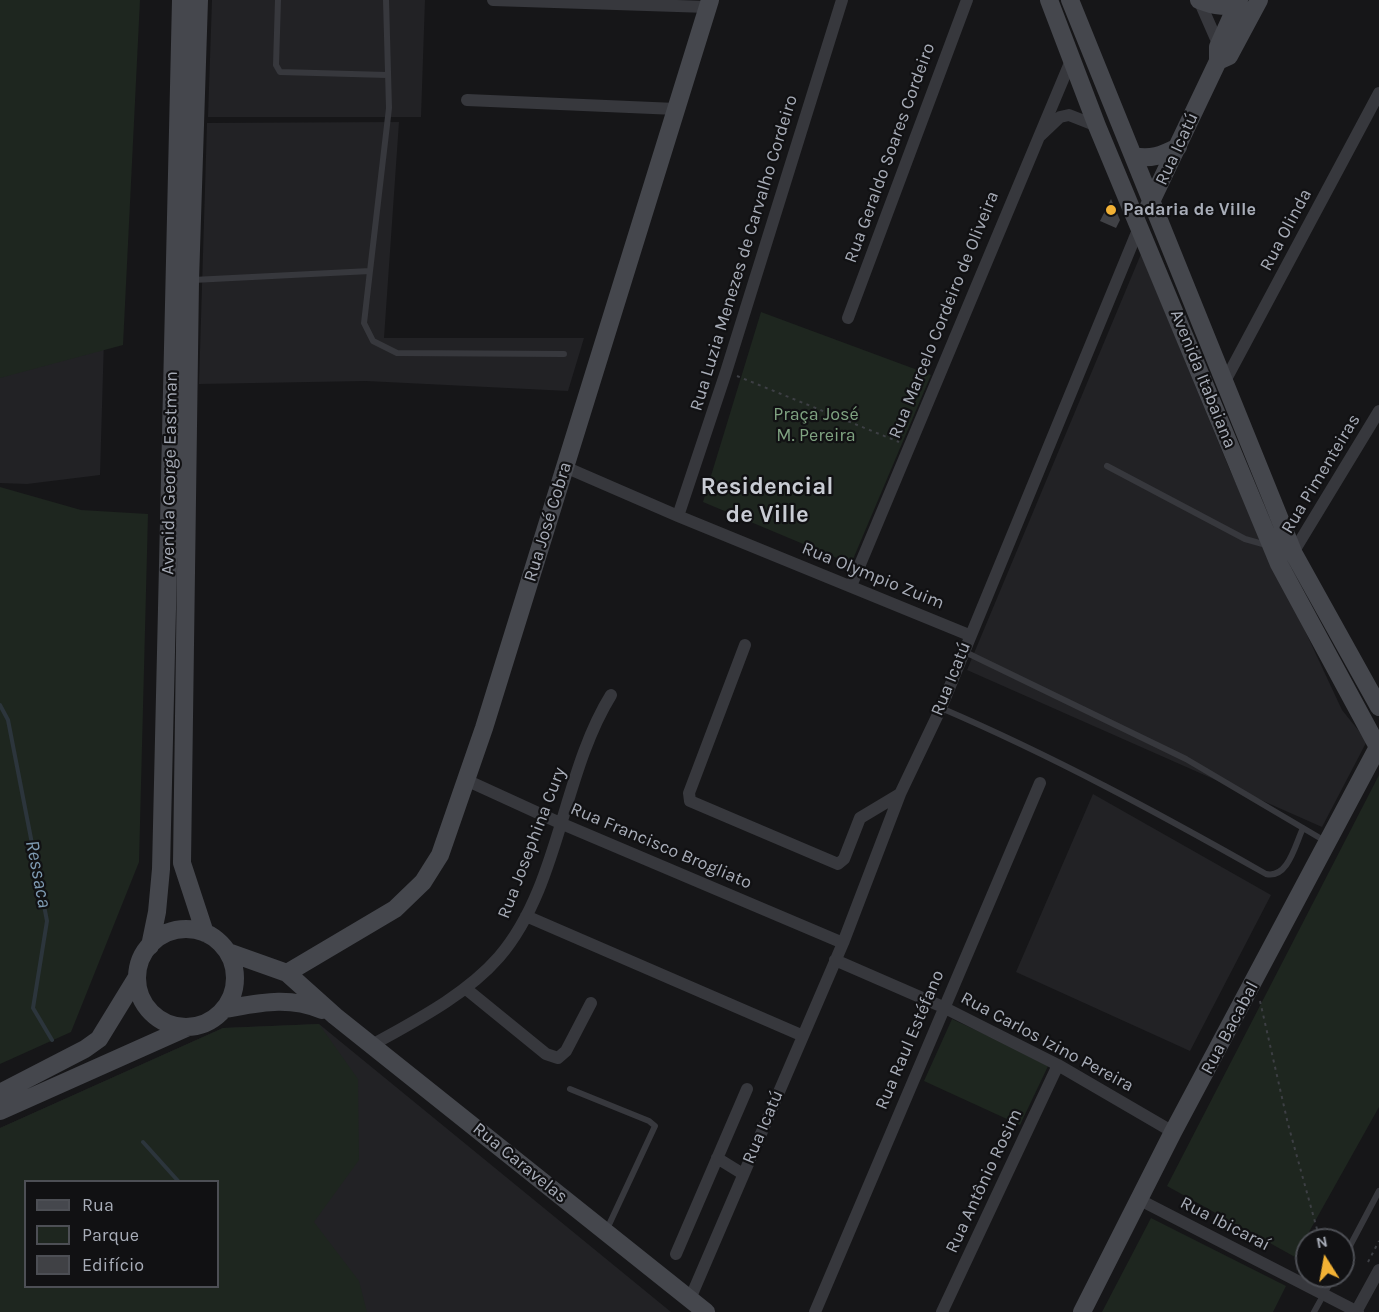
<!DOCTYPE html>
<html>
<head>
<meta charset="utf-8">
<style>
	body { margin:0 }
	#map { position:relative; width:1379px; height:1312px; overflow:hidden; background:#161618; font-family:Karla,sans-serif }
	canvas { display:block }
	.legend { position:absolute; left:24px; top:1180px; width:195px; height:108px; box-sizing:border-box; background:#111113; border:2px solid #4d4f55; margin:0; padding:8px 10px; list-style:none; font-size:18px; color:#a8adb8 }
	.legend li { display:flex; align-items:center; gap:12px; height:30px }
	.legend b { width:30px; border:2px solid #4d4f55 }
	.north { position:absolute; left:1295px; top:1228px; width:60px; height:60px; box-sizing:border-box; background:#111113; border:2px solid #4d4f55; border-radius:50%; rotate:349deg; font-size:16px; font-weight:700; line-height:24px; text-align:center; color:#a8adb8 }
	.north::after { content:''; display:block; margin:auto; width:21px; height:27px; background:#f2b134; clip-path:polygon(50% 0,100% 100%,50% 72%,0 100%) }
</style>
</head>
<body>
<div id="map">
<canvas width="1379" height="1312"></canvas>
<ul class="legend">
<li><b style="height:8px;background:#45474d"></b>Rua</li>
<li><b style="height:16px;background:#1e261f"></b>Parque</li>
<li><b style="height:16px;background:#404145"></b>Edifício</li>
</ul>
<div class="north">N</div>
</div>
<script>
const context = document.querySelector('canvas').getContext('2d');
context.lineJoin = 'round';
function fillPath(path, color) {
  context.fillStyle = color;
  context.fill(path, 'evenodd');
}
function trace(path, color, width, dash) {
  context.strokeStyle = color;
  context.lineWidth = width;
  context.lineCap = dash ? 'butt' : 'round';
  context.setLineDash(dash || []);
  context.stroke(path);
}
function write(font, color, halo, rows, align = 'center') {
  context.font = font + ' Karla,sans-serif';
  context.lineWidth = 4.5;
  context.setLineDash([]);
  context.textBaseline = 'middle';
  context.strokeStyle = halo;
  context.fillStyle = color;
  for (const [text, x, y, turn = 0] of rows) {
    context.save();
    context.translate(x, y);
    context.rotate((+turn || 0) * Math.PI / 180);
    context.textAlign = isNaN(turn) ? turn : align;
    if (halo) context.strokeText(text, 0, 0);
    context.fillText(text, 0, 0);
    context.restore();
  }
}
fillPath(new Path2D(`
	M0,0H114L100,475L27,484L0,483Z
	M212,0H425L421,117H208Z
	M399,122L384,338H584L568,391L366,381L199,384L207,123Z
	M1141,254L1229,468L1342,710L1367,741L1322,827L967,670Z
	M1093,794L1271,895L1190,1051L1016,972Z
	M319,1024L671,1312H0V1128L223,1028ZM26,1182H218V1286H26Z`), '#222225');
fillPath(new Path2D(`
	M0,0H140L123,345L0,378Z
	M761,312L931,375L851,564L703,502Z
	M0,487L81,510L148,514L139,862L71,1032L0,1064Z
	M1379,775V1107L1295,1257L1167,1186Z
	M952,1019L1049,1064L1020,1125L924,1081Z
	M319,1024L358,1079L359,1160L314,1222L359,1281L367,1312H0V1128L223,1028ZM26,1182H218V1286H26Z
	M1151,1218L1286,1286L1273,1312H1102Z`), '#1e261f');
trace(new Path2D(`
	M0,705L8,720L47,921L33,1008L52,1040
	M143,1142L179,1182`), '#2c353c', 4);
fillPath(new Path2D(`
	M1111,199L1120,220L1116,228L1100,221Z`), '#404145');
trace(new Path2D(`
	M737,376L899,442
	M1260,1001L1288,1124L1320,1240
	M1368,1262L1379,1241`), '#3d3f44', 2, [3, 4.5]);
trace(new Path2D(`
	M278,0L276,65L280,72L387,75
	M370,271L364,323L373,341L397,353L564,354
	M193,280L370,271L389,108L386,0
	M1107,466L1245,539L1270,546
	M963,651L1186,759L1325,841
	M941,708C1053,756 1160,814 1266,874C1288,879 1295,845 1303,828
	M570,1089L649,1121L655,1126L607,1229
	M1343,1259L1379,1191
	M1314,1312L1334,1276`), '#37383d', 6);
trace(new Path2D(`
	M493,0L708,7
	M1199,0L1220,48
	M467,100L676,109
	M1040,136L1060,117L1069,115L1097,126
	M848,318L967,0
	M1224,383L1379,93
	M565,467L678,516L969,635
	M678,516L726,372L842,0
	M1291,556L1379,411
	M851,586L1072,58
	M745,645L689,793L690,801L838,864L844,859L860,818L900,794
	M466,780L560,823L843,943
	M526,916L801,1035
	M835,960L943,1007L1058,1065L1173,1132
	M465,988L546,1054L558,1058L566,1051L591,1003
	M372,1045C415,1021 466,995 499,957C560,886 562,774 611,695
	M717,1158L743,1174
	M1140,1200L1358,1312
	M676,1254L747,1089
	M690,1299L843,943L900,794L941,708L1140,225
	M815,1312L1040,783
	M942,1312L1058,1065
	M1356,1312L1379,1270`), '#37383d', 12);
trace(new Path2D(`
	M199,0L190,281L182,863L205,933
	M1049,0L1097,126L1279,564L1379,749
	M1070,0L1294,554L1379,707
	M1199,0C1215,6 1224,9 1239,0
	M1218,61L1229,56L1259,0
	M1133,156C1151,160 1162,155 1178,147
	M1149,206L1218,61V47L1239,0
	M137 978a49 49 0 1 1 98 0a49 49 0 1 1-98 0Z
	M150,946L157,912L161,869L181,0
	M228,952L287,973L335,1016L706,1312
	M287,973L395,909L423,882L440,855L484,728L710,0
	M225,1009C260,1003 288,996 322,1010
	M0,1093L85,1049L99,1039L137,977
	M0,1111L186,1028
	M1082,1312L1173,1132L1379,745`), '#45474d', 18);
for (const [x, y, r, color] of [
	[1111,210,6,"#f2b134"]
]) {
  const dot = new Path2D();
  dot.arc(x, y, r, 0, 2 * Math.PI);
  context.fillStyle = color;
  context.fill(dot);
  trace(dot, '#111113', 2);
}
write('18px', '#a8adb8', '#111113', [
	["Rua Icatú",1177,149,-65],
	["Rua Geraldo Soares Cordeiro",890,153,-70],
	["Rua Olinda",1286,230,-62],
	["Rua Luzia Menezes de Carvalho Cordeiro",744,253,-73],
	["Rua Marcelo Cordeiro de Oliveira",944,315,-68],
	["Avenida Itabaiana",1203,379,68],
	["Avenida George Eastman",170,473,-89],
	["Rua Pimenteiras",1321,474,-59],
	["Rua José Cobra",548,522,-73],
	["Rua Olympio Zuim",873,576,22],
	["Rua Icatú",951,679,-68],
	["Rua Josephina Cury",532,843,-69],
	["Rua Francisco Brogliato",661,846,23],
	["Rua Bacabal",1230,1028,-62],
	["Rua Raul Estéfano",910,1040,-67],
	["Rua Carlos Izino Pereira",1047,1042,28],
	["Rua Icatú",763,1127,-67],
	["Rua Caravelas",520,1163,39],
	["Rua Antônio Rosim",984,1181,-65],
	["Rua Ibicaraí",1225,1224,27]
]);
write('bold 18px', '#a8adb8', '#111113', [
	["Padaria de Ville",1123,210]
], 'left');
write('18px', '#7fa381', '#111113', [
	["Praça José",816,415],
	["M. Pereira",816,436]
]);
write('italic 20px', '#7f9bb3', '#111113', [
	["Ressaca",38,874,79]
]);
write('bold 24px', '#c9ccd4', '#111113', [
	["Residencial",767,487],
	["de Ville",767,515]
]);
</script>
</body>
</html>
